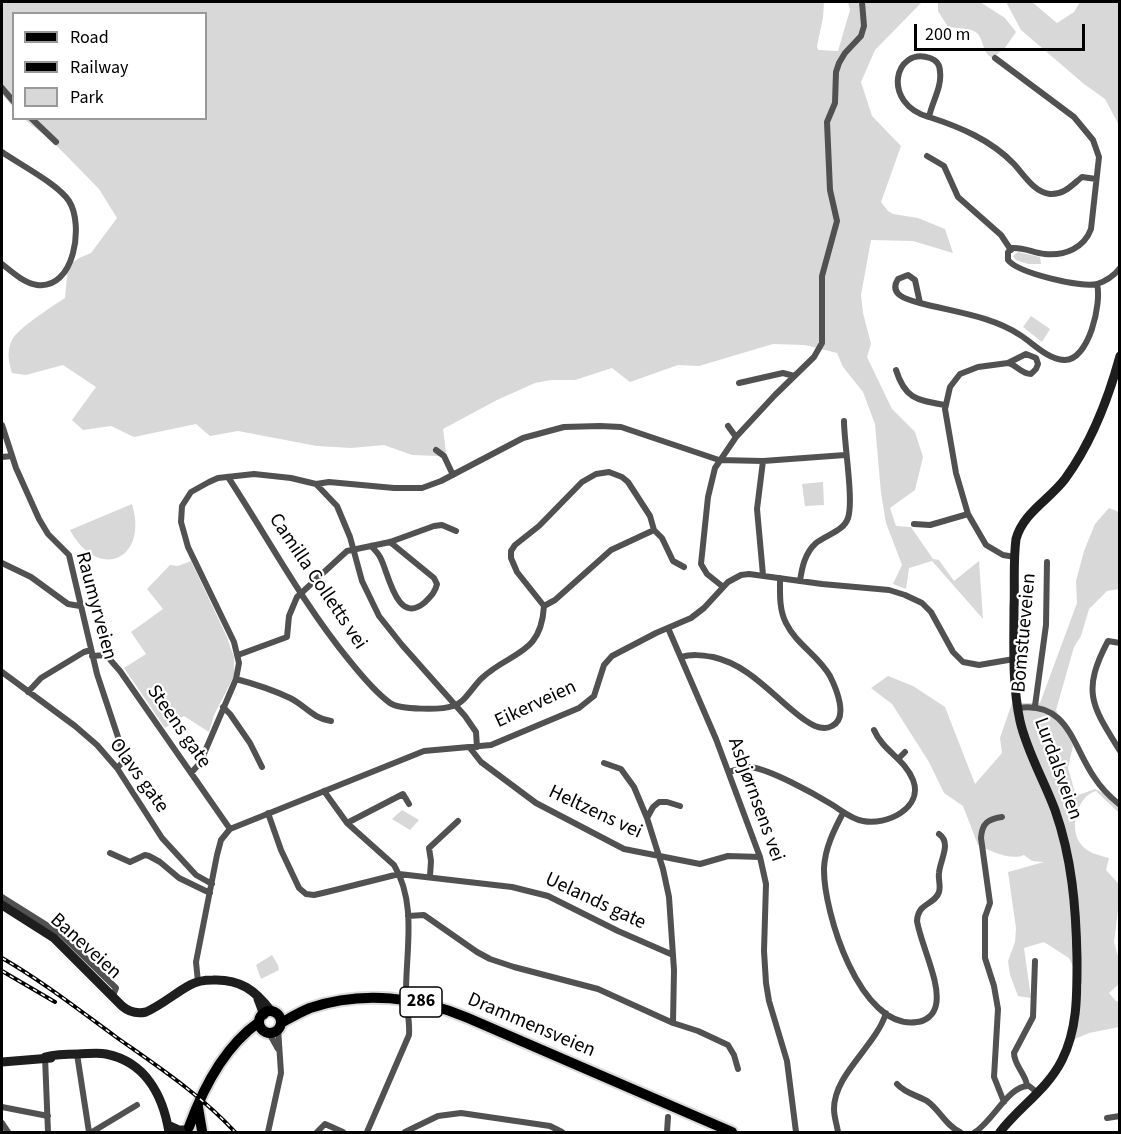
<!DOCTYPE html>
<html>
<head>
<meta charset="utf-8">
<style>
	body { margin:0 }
	#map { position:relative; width:1121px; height:1134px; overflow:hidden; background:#fff; font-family:"Source Sans 3",sans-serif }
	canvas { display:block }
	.frame { position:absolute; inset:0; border:3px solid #000; pointer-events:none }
	.legend { position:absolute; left:12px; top:12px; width:195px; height:108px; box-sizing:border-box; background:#fff; border:2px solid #999; margin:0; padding:8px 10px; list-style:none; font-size:18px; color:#000 }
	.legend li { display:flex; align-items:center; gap:12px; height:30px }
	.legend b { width:30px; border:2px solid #999 }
	.scale { position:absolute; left:914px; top:24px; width:171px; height:27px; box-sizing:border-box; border:3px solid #000; border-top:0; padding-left:8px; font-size:18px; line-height:21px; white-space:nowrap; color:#000; -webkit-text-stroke:4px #fff; paint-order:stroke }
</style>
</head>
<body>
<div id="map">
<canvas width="1121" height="1134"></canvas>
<div class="frame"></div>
<ul class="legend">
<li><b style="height:8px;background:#000"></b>Road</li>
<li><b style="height:8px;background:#000"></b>Railway</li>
<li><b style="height:16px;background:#d8d8d8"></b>Park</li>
</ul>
<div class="scale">200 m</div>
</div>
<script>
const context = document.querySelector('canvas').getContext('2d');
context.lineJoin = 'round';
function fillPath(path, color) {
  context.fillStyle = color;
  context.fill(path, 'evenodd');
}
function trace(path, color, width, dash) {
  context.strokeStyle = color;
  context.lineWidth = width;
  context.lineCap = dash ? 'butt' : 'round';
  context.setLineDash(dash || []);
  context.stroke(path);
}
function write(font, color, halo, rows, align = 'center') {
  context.font = font + ' "Source Sans 3",sans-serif';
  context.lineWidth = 4.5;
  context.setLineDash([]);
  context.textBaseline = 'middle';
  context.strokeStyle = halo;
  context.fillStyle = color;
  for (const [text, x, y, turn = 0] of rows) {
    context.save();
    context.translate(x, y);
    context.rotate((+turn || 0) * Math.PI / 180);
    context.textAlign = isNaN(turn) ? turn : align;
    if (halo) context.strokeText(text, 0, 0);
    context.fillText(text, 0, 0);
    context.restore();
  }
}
fillPath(new Path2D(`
	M2,2H824L823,18L817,46L818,50L838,51L850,10L848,2H922L875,50L861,82L872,116L901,146L881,202L888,211L893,214L918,218L945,229L953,253L913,241L871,240L861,295L863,313L871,344L867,357L892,409L915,432L923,457L915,490L890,508L896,526L911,527L933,559L939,560L954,581L979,561L983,619L932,561L909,568L906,589L893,584L902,565L886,523L881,493L875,424L863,392L843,367L837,353L805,345L773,344L699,366L678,365L630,382L612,368L575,380H551L535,383L497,400L443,429L446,452L438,456L412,455L384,445L351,448L317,446L238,431L210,436L196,424L134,437L111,426L83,430L72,420L96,387L63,365L26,375L12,373C9,363 6,351 12,340C18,328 53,306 65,298L68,266L79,258L91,253L117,218L99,189L53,142L24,119L206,118V14H14L13,107L2,94Z
	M938,2H980L1005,18L1016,32L1005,48L992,58C982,52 984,40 977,33C971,28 956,28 948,27L938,11Z
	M1006,2H1032L1057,23L1074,12L1080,2H1119V125L1105,99L1084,84L1021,30Z
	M1018,252L1040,257L1041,264H1028L1016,260L1013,256Z
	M1031,316L1050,329L1042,342L1023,327Z
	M823,482L824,505L805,506L802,484Z
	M132,504C149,560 98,582 70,530Z
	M1109,508L1119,512V589L1107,591L1089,609L1081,636L1074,647L1056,710L1073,746L1068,768L1076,796L1095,789L1119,802V813L1096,791C1077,796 1069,828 1080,843C1087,853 1098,855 1109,858L1106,870L1119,884V902L1114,942L1119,960V984L1109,993L1116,1001L1119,1002V1027L1089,1033L1075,1039L1082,985L1069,958L1044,942L1024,948L1031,998L1018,996L1010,975L1008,961L1015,942L1016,928L1008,872L1044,862L1032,861L1024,855C1011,861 990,851 978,845L963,806L944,793L929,762L892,704L871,688L888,676L913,686L945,707L975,784L1002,753L1000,738L1012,703H1040L1077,603L1076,581L1084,551L1095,524Z
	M191,561L226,635L234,657V676L214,715L209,732L184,716L165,728L124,668L146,654L131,632L163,609L147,589L170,565L178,566Z
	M402,810L419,820L410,830L392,819Z
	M272,955L278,965L279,970L261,979L256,965Z`), '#d8d8d8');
const primary = new Path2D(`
	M259 1022a11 11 0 1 1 22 0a11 11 0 1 1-22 0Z
	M281,1023C290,1018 300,1012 310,1008C362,990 419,997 468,1018L732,1132
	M198,1107L202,1131
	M189,1127C203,1088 224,1047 259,1022`);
trace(primary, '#dbdbdb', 14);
trace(new Path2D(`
	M995,58L1074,117L1093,140L1099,157L1091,229C1084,248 1065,256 1045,254C1033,253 1024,247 1012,248L1008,252V260C1018,273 1081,288 1097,284C1106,281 1114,276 1120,268
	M2,88L14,102
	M929,117C881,104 894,46 930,58C936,60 940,65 940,72C942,87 932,102 929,117C960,127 991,140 1014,164C1024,175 1034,192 1050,194C1064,195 1072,185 1082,177L1096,179
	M31,118L56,142
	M2,152C19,164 58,184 69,201C84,224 75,290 37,285C24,283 12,272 2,264
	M927,156L944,166L958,197L1001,235L1011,250
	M920,303C908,300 888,295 898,279L908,275L915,280L920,303C954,312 991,316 1020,335C1033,343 1047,359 1064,360C1089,361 1102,303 1097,284
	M1008,363L1026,354L1036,358L1038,364L1036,369L1031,374C1021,374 1017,365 1008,363L978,367L960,374L950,387L945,409L956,473L968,514L986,545L1003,555L1015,557
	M896,370C905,399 917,400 945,405
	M739,383L783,373L794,376
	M2,425L16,468L39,519L48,534L69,555L97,674L123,752L122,763L117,768
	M728,426L736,437
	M436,450L444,456L453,475
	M2,457L12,456
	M763,461L757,509L763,575
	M228,477C268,538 303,604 349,660C361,675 375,692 390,703C400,710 442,710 453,706C465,703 473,686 482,678C511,651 541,656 544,606
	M316,484L329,482L394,488H422L441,481L523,438L564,427L600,426L621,427L719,460L763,461L845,455
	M914,524L930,525L968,514
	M371,546C374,549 378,553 380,557C388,570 396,626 424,603C430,597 435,593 437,584L434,578L390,542
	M2,563L31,577L68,604L80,606
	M800,581C802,567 805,553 816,543C826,535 844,531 848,518C854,501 844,443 844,421
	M722,586L707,574L701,564L708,497L715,468L736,437L775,395L814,357L822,343V276L837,221L830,190L827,122L835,103L836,72L839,63L845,53L861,36L864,26L862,2
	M544,606L517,572L511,558V551L515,545L539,526L582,482L596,474L609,472L622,477L628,482L650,516L654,530L662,538L673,561L684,567
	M544,606L555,600L611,550L654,530
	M668,628L716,739L760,857L766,884L764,951L766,983L769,1001L787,1061L796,1132
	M1120,643L1108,641C1081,692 1092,706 1120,751
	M238,655L287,637L289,616L297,597L347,551L390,542L434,526L442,525L456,531
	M92,656L106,655L120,671L230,829
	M681,657C692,654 701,655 713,657C745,664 767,689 792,710C799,716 806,722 815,726C820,728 827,729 832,726C849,718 836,688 830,676C819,656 796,644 786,623C779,610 780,593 780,578
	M2,672L75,726L97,745L117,768L162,838L196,875L212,884
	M236,679C255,684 273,690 290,698C306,706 312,718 331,721
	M28,692L41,678L84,652L91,650
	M1035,706L1046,625L1047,562
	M223,707L230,714L250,743L262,767
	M1018,708C1068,701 1072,745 1094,777C1101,788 1110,797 1120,805
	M470,748L481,762L536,803L624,849L700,864L728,856L760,857
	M898,759L905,752
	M604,763L621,769L634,787L647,818L663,869L669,897L674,970L673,1023
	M729,772C736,770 744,766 751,767C771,770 813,793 831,804C841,810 851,819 863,821C886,826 924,808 913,780C905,759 883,751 874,730
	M191,773L200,763L236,679L239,663L234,642L188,547L181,522L182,506L191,492L209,482L218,478L254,474L291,478L316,484L337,506L350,537L362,581L379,616L402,645L465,716L476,732L477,747
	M324,791L347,823L394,865C418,905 405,954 406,998C407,1011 410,1022 409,1035L367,1132
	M268,813L281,850L299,888L306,894L314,895L327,892L399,874L512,887L548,896L618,931L673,955
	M843,813C834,830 825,848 824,868C823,911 860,1031 917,1022C926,1021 934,1015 936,1005C941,983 921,945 917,921C918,902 935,905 939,892C941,886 938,879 939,873C940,860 952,843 939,834
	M1002,817C988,819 982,823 981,838L990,903L985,917V958L994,986L998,1009L994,1077L1004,1102
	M647,818L653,807L659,802H667L680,806
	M347,823L403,794L409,804
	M110,853L130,862L145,855L149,856L160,862L179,878L210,893
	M430,876L431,861L429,848L458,821
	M2,897L61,934L116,988L113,996
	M408,916L424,915L477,952L490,959L514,967L598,989L673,1023L698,1031L728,1045L734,1055L738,1069
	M198,982L196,962L217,855L221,840L230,829L424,751L491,745L579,708L594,696L604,665L612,656L656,633L691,618L704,608L728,582L741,575L749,574L822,584L889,590L905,595L922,603L931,612L953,652L963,662L979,665L1014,659
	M269,1033L278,1049
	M77,1054L89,1132
	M45,1057L48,1132
	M897,1084C906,1094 917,1095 927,1101C940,1110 945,1125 960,1132
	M1027,1085C1025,1073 1014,1065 1014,1053L1033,1017L1035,961
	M2,1107L48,1116
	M1107,1118L1120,1116
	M2,1123L8,1132
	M92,1132L137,1105
	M268,1132L281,1073L278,1028
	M317,1132L325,1124L343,1132
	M405,1132L438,1116L461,1113L550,1126L562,1132
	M667,1132L668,1117
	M838,1132C837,1125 834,1117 834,1109C834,1074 876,1046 886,1013
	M975,1132C992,1122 1010,1084 1029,1086L1038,1093`), '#515151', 6);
trace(new Path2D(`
	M2,905L54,938L122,1006C129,1012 137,1014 146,1012C162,1005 175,993 190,985C197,981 205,980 213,980C240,979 255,990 271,1011
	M258,999L264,1015
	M45,1057C57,1054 66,1054 78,1054C87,1054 97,1052 106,1054C146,1062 163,1096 169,1132
	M2,1062L51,1058
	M168,1125L179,1130H185
	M1000,1132C1019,1107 1047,1090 1062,1060C1078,1028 1077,993 1077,958C1076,907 1072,858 1055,810C1044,780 1027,752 1020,721C1012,684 1014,645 1014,608C1015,585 1013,562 1016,539C1023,513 1049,500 1065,479C1092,442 1108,400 1120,356`), '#1e1e1e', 9);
trace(primary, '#000', 10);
const rail = new Path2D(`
	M2,958C42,981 79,1010 116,1037C157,1066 201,1095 235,1132
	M2,971L55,1002`);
trace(rail, '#000', 4);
trace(rail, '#fff', 1.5, [4.5]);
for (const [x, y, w] of [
	[421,1002,42]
]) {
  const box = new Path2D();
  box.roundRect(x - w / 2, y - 15, w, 30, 4.5);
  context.fillStyle = '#fff';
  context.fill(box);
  trace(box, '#000', 1.5);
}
write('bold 18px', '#000', null, [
	["286",421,1002]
]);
write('20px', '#000', '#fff', [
	["Camilla Colletts vei",317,582,56],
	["Raumyrveien",95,606,75],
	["Bomstueveien",1025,633,-85],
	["Eikerveien",536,705,-25],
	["Steens gate",178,727,55],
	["Lurdalsveien",1057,769,70],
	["Olavs gate",138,776,54],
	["Asbjørnsens vei",755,800,70],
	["Heltzens vei",595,813,25],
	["Uelands gate",595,902,25],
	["Baneveien",85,947,42],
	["Drammensveien",531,1026,23]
]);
</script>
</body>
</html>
